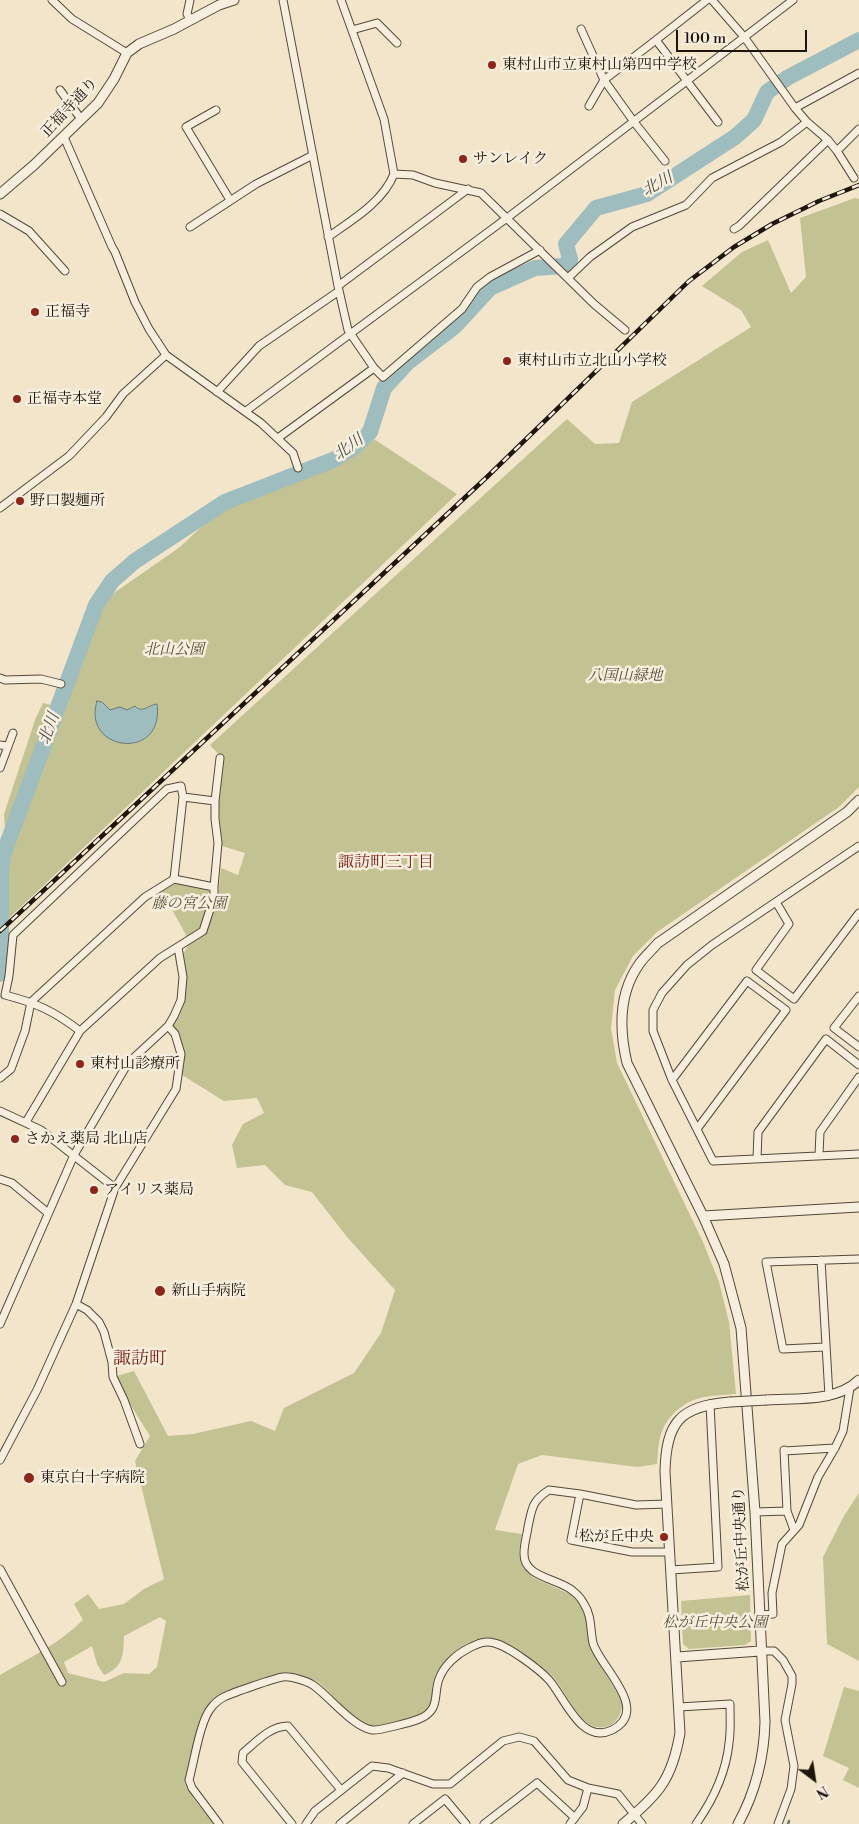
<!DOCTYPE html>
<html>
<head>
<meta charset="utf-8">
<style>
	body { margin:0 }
	#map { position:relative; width:859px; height:1824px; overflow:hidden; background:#f3e5ca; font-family:"Libre Bodoni",serif }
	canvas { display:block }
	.north { position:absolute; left:789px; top:1754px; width:50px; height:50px; -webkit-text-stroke:4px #f7eedd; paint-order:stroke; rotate:149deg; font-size:14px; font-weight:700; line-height:20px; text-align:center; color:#1e150b }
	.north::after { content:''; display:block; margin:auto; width:18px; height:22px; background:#1e150b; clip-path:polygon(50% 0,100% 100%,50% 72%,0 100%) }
	.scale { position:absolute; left:676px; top:30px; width:131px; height:22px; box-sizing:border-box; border:2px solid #1e150b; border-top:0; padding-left:6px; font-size:15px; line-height:18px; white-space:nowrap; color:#1e150b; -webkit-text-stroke:4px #f7eedd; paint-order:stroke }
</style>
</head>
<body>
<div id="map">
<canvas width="859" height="1824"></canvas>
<div class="north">N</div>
<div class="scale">100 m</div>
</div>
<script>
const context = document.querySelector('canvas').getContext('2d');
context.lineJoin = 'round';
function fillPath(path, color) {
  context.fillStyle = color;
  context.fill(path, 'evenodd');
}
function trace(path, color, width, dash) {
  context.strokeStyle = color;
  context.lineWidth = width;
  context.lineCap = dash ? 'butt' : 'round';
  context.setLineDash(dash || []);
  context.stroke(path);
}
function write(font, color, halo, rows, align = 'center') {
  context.font = font + ' "Libre Bodoni","Noto Serif JP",serif';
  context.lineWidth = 5;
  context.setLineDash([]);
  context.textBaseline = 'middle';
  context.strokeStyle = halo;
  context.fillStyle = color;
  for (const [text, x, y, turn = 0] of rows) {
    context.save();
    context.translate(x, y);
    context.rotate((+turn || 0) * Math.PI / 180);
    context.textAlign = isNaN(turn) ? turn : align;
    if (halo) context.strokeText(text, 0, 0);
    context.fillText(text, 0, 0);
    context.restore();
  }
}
fillPath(new Path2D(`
	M855,198L859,199V787L839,807L657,932L633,956L615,990L611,1028L617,1063L703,1242L719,1282L729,1322L736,1394C726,1395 715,1395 705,1397C688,1399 670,1413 663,1429C658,1440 658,1452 657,1464L637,1467L542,1455L518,1464L495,1530L522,1534L519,1552L521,1563L534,1578L572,1595L581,1605L587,1621L589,1646L623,1702C621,1712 619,1722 608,1726C582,1736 568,1694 554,1678C544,1666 509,1645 494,1639C473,1632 442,1659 435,1677C430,1687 435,1701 427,1709C419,1718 388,1725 377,1726C356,1727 334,1694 318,1682C313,1679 305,1678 300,1676C296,1675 290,1672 285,1672C276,1673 256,1682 246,1686C225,1693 211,1695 202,1717L185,1783L194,1799L214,1824H0V1675C29,1658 59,1644 83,1620L74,1604L88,1594L99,1609L124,1604L144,1589L164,1579L135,1461L150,1436L113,1377L134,1371L168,1436L193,1434L251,1421L275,1431L284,1408L354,1373L381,1333L395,1290L347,1237L312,1192L285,1185L265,1165L237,1168L232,1145L243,1124L264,1113L257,1098L224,1101L182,1075C184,1055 185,1042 172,1025L183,1000L182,956L191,941L205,933L218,898L221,868L238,875L245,853L222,846L218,800L222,758L210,745L567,419L595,444L619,443L632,402L751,327L741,310L702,286L742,252L768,240L791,293L806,277L800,218ZM160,1617L166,1621L157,1667L149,1674L124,1673L104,1682L68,1673L64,1662L92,1646L97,1664L104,1675C124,1667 123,1655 124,1636Z
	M374,439L457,494L5,922L7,856L4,814L35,720L43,703L64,708L104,605L111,595L180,547L216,513L352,457Z
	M177,883L207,889L211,893L200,929L187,937L162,891Z
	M859,1493V1661L827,1644L823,1557L844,1516Z
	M750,1595L751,1641L745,1645L689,1649L683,1644L681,1601Z
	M844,1687L859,1691V1788L843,1780L849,1768L823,1756Z`), '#c2c292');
const water = new Path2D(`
	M97,701L102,702L110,710L120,707L127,710L135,706C142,714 148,705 157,704C165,762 81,752 97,701Z`);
fillPath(water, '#9ebdbe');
trace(water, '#6b7a76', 1);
trace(new Path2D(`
	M788,1824L789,1821`), '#6b7a76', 2.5);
trace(new Path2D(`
	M0,974L1,970V871L3,855L96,605L112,581L135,561L225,502L333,460L353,448L370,432L384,388L407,363L454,327L490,288L535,268L564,266L570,259L566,244L596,208L647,194L735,137L754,120L767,92L787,78L859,40`), '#9ebdbe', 16);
const minor = new Path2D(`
	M52,0L72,19L127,53
	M190,0L187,14L191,20
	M283,0L338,286L348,330L374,368L383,377L462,309L477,287L490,277L540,250
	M712,0L745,38L795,108L807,122L828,140L837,151
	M581,29L604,80L634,122L665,161
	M352,30L377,23L397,43
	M656,40L707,0
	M60,90L81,119
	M589,106L604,80L656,40L718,122
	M795,108L859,73
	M216,110L186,127L230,200
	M64,137L112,247L115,252L135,302L149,329L166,355L261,423L293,453L298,468
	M394,174L413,175L435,183L481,193L594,304L625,330
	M854,178L837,151L859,129
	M0,214L29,231L65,271
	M190,227L256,184L313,155
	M734,229L739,226L828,140
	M328,237C352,220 383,202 394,174L384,119L341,0
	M568,278L590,257L632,227L686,205L712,178L781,142L807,122
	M338,286L468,189
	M217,392L259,346L339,291
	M246,411L507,218L793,0
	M278,438L374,368
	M0,508L69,456L106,417L123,394L166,355
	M0,678L5,680L41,679L61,684
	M0,745L8,746
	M0,768L13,733
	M183,797L215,801
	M859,846L712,945L687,965L662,993L653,1010V1031L672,1080L713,1161L859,1154
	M214,887L218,843L215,819V801L220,758
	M776,902L789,924L756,970L794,999L859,913
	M859,996L834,1028L859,1047
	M80,1031C54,1011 36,1003 5,995L9,976L13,935L167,789L181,786L183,797L174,879
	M0,1078L11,1069L25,1031L31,1002L145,897L174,879L214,887V897L203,931L160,958L80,1031L26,1122
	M672,1080L747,981L786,1010L697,1129
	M0,1111L41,1130L115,1188
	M819,1155L820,1132L859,1077
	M757,1159L758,1132L826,1039L859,1065
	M0,1179L12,1183L48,1213
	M821,1260L829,1396
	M76,1304L87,1310L99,1322L104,1332L112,1362L113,1377L124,1400L140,1444
	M0,1324L74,1155L128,1063L168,1026L174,1016L181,1000L183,977L178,947
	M825,1347L783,1349L766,1262L859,1259
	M784,1450L787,1511L794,1530
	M784,1451L835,1448
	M0,1460L37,1390L76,1304L115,1188L176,1089L181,1054L175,1034L168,1026
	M580,1494L571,1540L632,1552H670
	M755,1512L787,1511
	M0,1569L62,1682
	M671,1570L718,1567L710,1404
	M760,1615L773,1614L772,1593L782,1544L799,1525L818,1477L835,1448L843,1431L850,1388
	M760,1651H774L783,1660L792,1676V1684L785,1720L794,1766L791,1789L778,1824
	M679,1707L730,1704C730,1717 731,1730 729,1743C726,1773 713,1800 696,1824
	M219,1824L192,1788L189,1780C194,1762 200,1721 211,1708C214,1704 220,1699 224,1697C232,1693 275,1678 283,1677C290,1676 307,1681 313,1685C329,1696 353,1727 372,1730C378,1731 412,1722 419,1719C441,1710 433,1695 439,1679C444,1665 457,1654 469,1648C477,1644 485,1640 494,1643C508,1646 539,1669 549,1680C565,1698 581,1745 612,1730C652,1710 599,1666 593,1643C590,1629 592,1616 584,1604C582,1600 577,1594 573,1591C558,1578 523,1578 524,1553C524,1544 527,1535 528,1527C532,1508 532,1501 549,1490L580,1494L636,1505L667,1504
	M292,1824L242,1762L243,1753C256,1742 270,1726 288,1726L341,1790
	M306,1824L315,1811L372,1766L388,1768L433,1784H450L503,1741L519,1737L534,1741L568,1780L588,1788L618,1794L642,1824
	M340,1824L403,1773
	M413,1824L445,1799L466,1824
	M484,1824L537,1783L575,1818
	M570,1824L583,1807L588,1788`);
const tertiary = new Path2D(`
	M0,194L34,165L98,103L114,79L127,53L139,44L174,29L219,5L234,0
	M703,1216L859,1207
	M767,1400C797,1398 837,1402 859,1380
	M677,1657L760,1651
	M623,1824C658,1795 672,1780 680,1733L665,1472C666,1422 680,1406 730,1402
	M738,1824C756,1791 764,1759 765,1722L755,1512L741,1328L724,1264L703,1216L627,1063C619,1029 618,993 640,963C645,956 652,950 658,943L847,812L859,800`);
trace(minor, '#53493b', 9);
trace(tertiary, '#53493b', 11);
trace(minor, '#f7eedd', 7);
trace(tertiary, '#f7eedd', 9);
const rail = new Path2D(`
	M0,931L488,476L689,281L734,247L772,224L819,201L859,185`);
trace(rail, '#1e150b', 4.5);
trace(rail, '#f7eedd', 2.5, [8]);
const tertiaryBridge = new Path2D(`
	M730,1402L767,1400`);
trace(tertiaryBridge, '#53493b', 11, []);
trace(tertiaryBridge, '#f7eedd', 9);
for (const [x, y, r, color] of [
	[492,65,5,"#8f2418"],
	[463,159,5,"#8f2418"],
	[35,312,5,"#8f2418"],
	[507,361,5,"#8f2418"],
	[17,399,5,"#8f2418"],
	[20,501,5,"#8f2418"],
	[80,1064,5,"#8f2418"],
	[15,1139,5,"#8f2418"],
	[94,1190,5,"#8f2418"],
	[160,1291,6,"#8f2418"],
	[29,1478,6,"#8f2418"],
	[664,1537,5,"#8f2418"]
]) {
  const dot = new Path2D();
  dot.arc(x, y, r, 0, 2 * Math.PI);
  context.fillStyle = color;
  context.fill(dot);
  trace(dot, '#f7eedd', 2);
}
write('15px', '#1e150b', '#f7eedd', [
	["東村山市立東村山第四中学校",502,65],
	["サンレイク",473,159],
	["正福寺",45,312],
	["東村山市立北山小学校",517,361],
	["正福寺本堂",27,399],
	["野口製麺所",30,501],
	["東村山診療所",90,1064],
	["さかえ薬局 北山店",25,1139],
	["アイリス薬局",104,1190],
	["新山手病院",171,1291],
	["東京白十字病院",40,1478],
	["松が丘中央",654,1537,"right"]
], 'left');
write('15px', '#1e150b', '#f7eedd', [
	["正福寺通り",70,108,-47],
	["松が丘中央通り",742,1539,-93]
]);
write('italic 15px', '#57523a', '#f7eedd', [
	["北山公園",174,650],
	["八国山緑地",625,676],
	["藤の宮公園",189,904],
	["松が丘中央公園",715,1623]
]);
write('italic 16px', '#4b504a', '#f7eedd', [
	["北川",658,185,-29],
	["北川",349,448,-36],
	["北川",50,729,-70]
]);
write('16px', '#7a1f14', '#f7eedd', [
	["諏訪町三丁目",386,863]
]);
write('18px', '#7a1f14', '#f7eedd', [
	["諏訪町",140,1360]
]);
</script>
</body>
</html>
